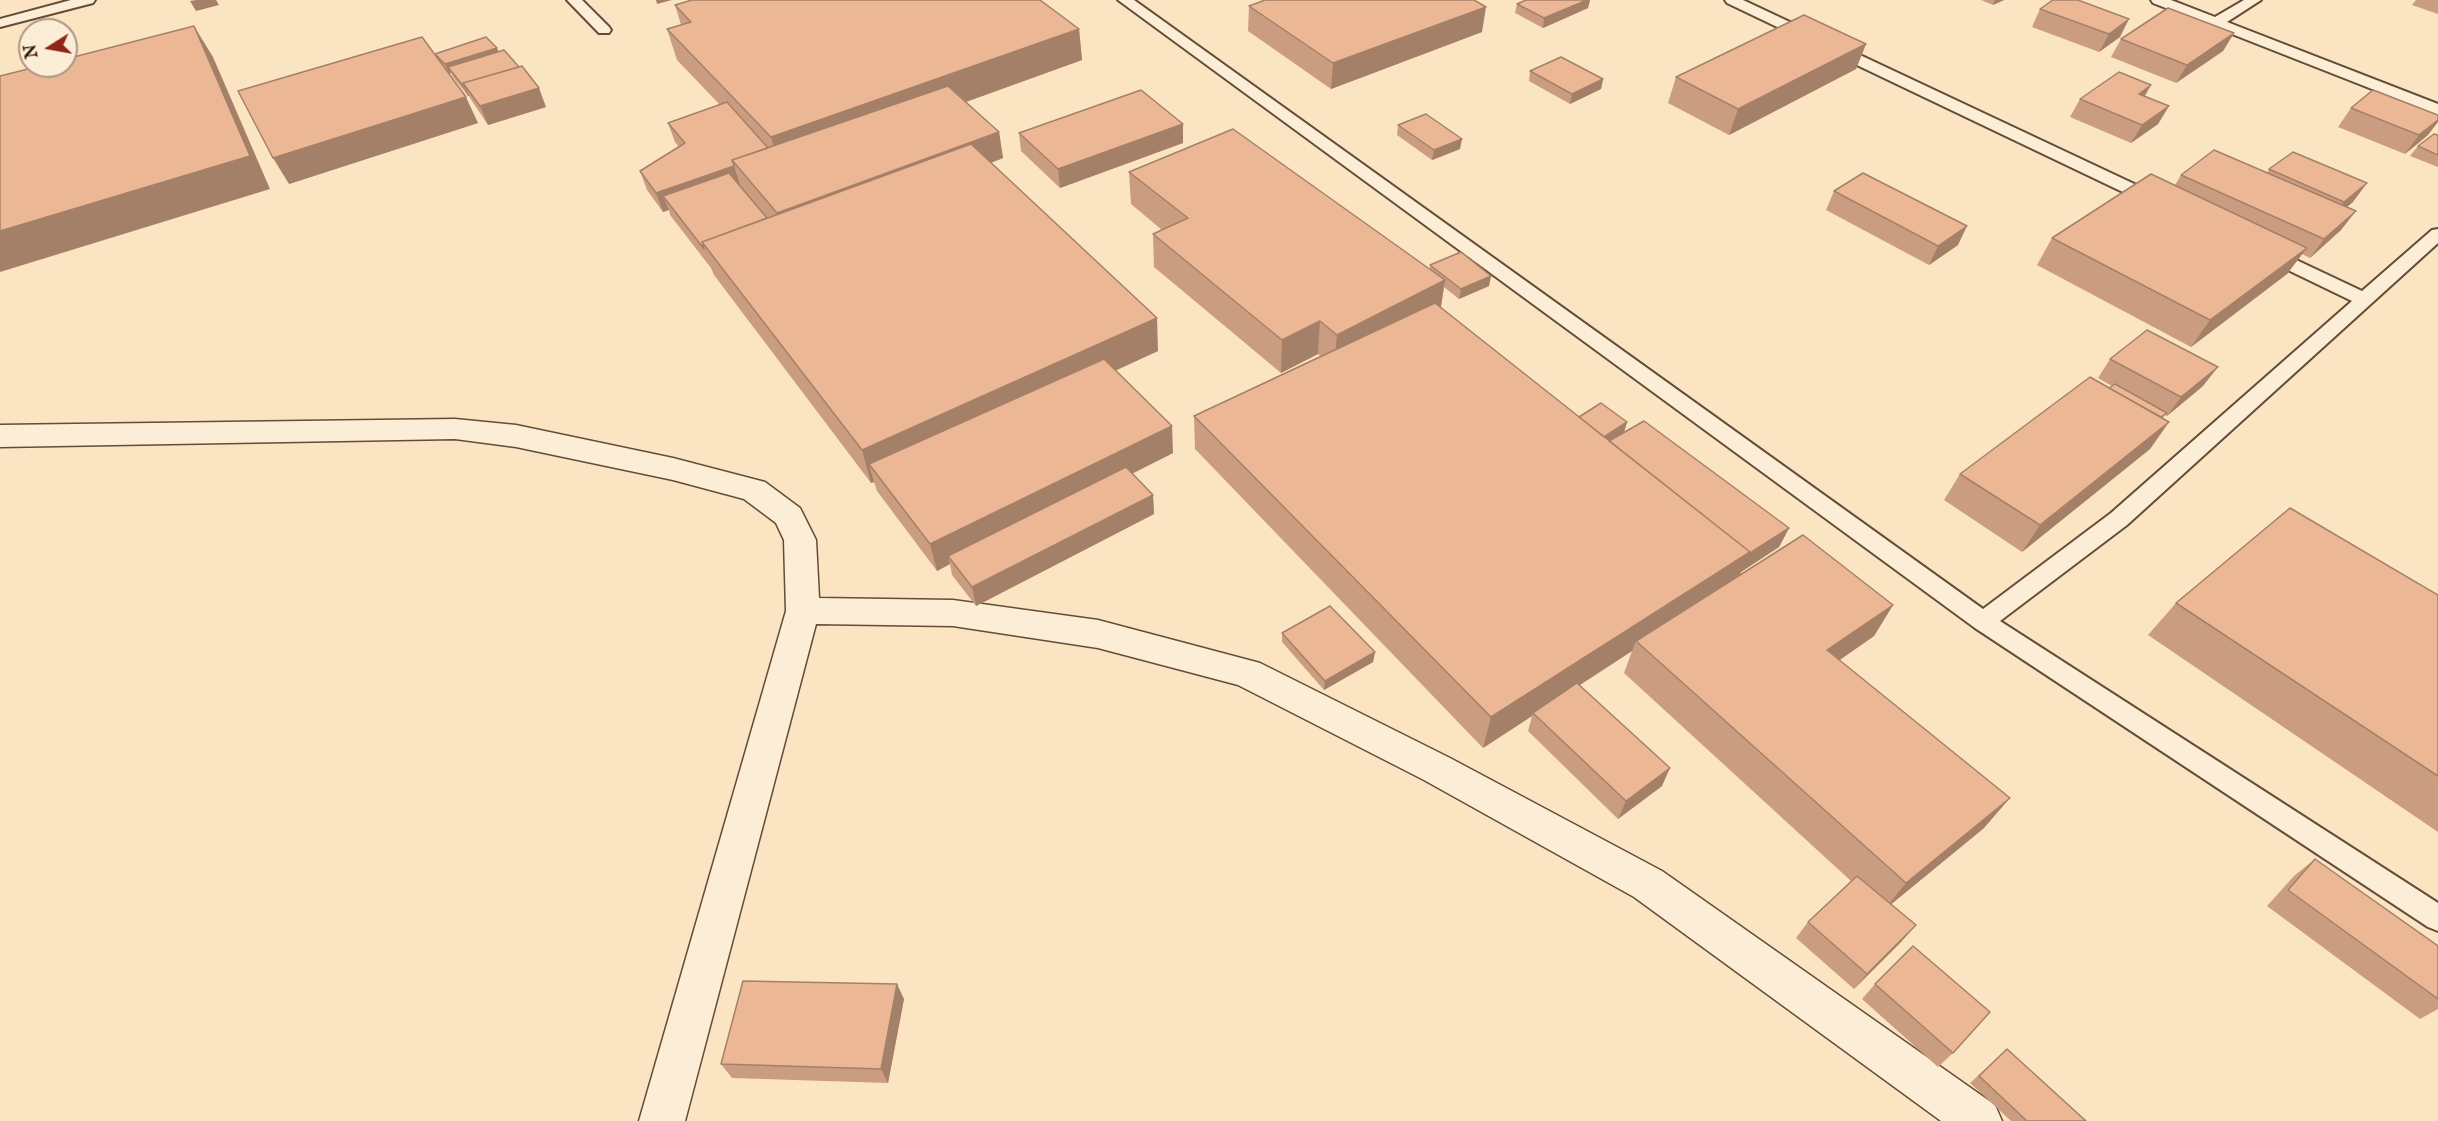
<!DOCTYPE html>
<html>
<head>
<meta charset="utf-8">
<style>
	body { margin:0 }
	#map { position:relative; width:2438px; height:1121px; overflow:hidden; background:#fbe4c1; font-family:"IM FELL English",serif }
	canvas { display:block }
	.north { position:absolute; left:18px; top:18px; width:60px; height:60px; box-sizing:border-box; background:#fcedd7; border:2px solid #aa9885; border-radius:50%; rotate:259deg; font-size:16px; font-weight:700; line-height:24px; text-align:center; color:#30190b }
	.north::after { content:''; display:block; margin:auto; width:21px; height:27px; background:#8f2418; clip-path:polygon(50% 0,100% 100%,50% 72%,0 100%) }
</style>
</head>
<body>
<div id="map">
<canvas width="2438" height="1121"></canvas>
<div class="north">N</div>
</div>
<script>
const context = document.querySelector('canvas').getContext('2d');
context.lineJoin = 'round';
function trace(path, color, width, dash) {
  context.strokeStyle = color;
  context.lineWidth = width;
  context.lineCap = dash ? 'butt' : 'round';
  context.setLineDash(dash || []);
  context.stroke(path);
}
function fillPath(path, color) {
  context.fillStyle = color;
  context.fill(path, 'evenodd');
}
const service = new Path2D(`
	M71,0H95L93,3L0,27V19Z
	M567,0H582L609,27L611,30L609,33H599Z
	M1118,0H1134L1983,609L2111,513L2352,301L2261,257L2258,253L2261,249H2273L2362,291L2432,230L2438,229V243L2127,525L2000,621L2438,903V931L2428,927L1975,628Z
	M1725,0H1743L2162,197L2165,201L2162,205H2150L1727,3Z
	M2151,0H2171L2215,17L2244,0H2261L2227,22L2438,104V115L2153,3Z`);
const minor = new Path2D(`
	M455,419L516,425L673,458L765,482L800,508L816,540L819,598L953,600L1098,620L1260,663L1450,758L1662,871L1995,1105L2002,1121H1941L1634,897L1424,780L1238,685L1098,648L953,626L816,624L685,1121H639L786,611L784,540L776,523L744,499L673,480L516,447L455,439L0,447V425Z`);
trace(service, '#634c38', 4);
trace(minor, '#634c38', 3);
fillPath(service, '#fcedd7');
fillPath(minor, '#fcedd7');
fillPath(new Path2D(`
	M688,0H1040L1079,29L1082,60L966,102L999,132L1003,158L991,163L1158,351L1116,370L1173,453L1132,474L1153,495L1154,514L976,606L952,575L950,564L937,571L877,491L874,482L871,483L714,275L711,268L670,215L669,210L663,212L647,190L640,171L679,147L675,142L668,123L720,105L677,60L667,29L681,25L675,5L688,1Z
	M1526,0H1590L1588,8L1543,28L1515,13L1517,4Z
	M1981,0H2004L1993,5Z
	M2416,0H2438V14L2412,5Z
	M1249,6L1482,32L1331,89L1248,31Z
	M2040,9L2120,37L2099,52L2032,27Z
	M2234,33L2223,51L2176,83L2111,57L2121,39Z
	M1866,44L1856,69L1729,135L1668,103L1676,77Z
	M498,51L546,107L488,125L472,101L469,96H468L453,77L451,73L449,74L445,69L478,123L289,184L438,59L435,54Z
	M1530,71L1603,79L1601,89L1570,104L1529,81Z
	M2151,85L2145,96L2169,106L2158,124L2131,143L2070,117L2080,99Z
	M2351,108L2428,135L2405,154L2338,127Z
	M1183,124V143L1060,188L1021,151L1019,133Z
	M1398,125L1460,149L1432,160L1397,135Z
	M2438,135V167L2410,156L2418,146Z
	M2269,169L2353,202L2346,207L2341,230L2310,258L2302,254L2287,274L2191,347L2037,265L2052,238L2175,185L2181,175L2267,173Z
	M1129,172L1430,269V265L1491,276L1489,286L1459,299L1444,287L1441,307L1579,417L1627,422L1624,432L1789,528L1779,547L1741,572L1740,575L1893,605L1874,636L1840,660L1984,828L1891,904L1902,941L1854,989L1796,938L1808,922L1851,881L1624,673L1632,651L1580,685L1662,786L1618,819L1528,731L1532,716L1483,748L1195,449L1194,416L1320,356L1318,354L1281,373L1154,267L1153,234L1162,230L1131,204Z
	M1834,191L1958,245L1929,265L1826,210Z
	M2110,359L2203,386L2167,416L2165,415L2163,418L2169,422L2150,449L2022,552L1944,500L1960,474L2112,386L2098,378Z
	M2438,595V832L2148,635L2176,603Z
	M1282,633L1375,652L1373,662L1324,690L1282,642Z
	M2315,859L2438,946V1009L2420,1019L2267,906L2294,876Z
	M1875,984L1953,1053L1938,1067L1862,999Z
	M904,999L888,1083L732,1078L721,1064Z
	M2007,1049L2086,1121H2011L1970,1083Z`), '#cb9d80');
fillPath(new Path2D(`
	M196,0H216L219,5L196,11L190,1Z
	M656,0H672L657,4Z
	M1587,0H1590L1588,8L1543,28L1544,18Z
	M1995,0H2004L1993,5Z
	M1486,7L1482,32L1331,89L1333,63Z
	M2129,19L2120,37L2099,52L2109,34Z
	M194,26L213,57L270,189L0,272V231Z
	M1079,29L1082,60L780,169L771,137Z
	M2234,33L2223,51L2176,83L2187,65Z
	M1866,44L1856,69L1729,135L1738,109Z
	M497,48L501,57L448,67L451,73L449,74L445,64Z
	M1603,79L1601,89L1570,104L1572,94Z
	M2151,85L2140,103L2139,94Z
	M465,86L469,96H468L464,87Z
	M539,88L546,107L488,125L480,106Z
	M466,97L478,123L289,184L273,158Z
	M2169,106L2158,124L2131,143L2142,125Z
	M2438,120V122L2428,135L2405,154L2419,135Z
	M1183,124V143L1060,188L1058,169Z
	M999,132L1003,158L785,239L777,213Z
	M1462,139L1460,149L1432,160L1434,150Z
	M734,166L740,185L663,196L669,210L663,212L656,193Z
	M2367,183L2353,202L2330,221L2344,202Z
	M2356,211L2341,230L2310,258L2324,239Z
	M1967,226L1958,245L1929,265L1938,246Z
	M2307,248L2287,274L2191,347L2210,320Z
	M1491,276L1489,286L1459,299L1461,289Z
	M1445,280L1440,313L1334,368L1337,335Z
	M1157,318L1158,351L880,479L869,464L874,482L871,483L862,450Z
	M1320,321L1318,354L1281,373L1282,340Z
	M2218,367L2203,386L2167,416L2181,397Z
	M1627,422L1624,432L1588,455L1590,445Z
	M2169,422L2150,449L2022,552L2040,525Z
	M1172,426L1173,453L953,563L948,556L950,564L937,571L930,544Z
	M1153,495L1154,514L976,606L972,587Z
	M1789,528L1779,547L1741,572L1735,585L1636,641L1632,651L1535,714L1533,713L1532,716L1483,748L1491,717Z
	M1893,605L1874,636L1809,681L1827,650Z
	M1375,652L1373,662L1324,690L1325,681Z
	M1670,768L1662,786L1618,819L1626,801Z
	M2010,798L1984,828L1883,911L1906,883Z
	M1916,925L1902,941L1854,989L1867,974Z
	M897,984L904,999L888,1083L881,1069Z`), '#a58068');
const building = new Path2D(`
	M692,0H1040L1079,29L771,137L667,29L691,22L675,5Z
	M1265,0H1474L1486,7L1333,63L1249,6Z
	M1526,0H1587L1544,18L1517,4Z
	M2053,0H2078L2129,19L2109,34L2040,9Z
	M2168,8L2234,33L2187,65L2121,39Z
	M1804,15L1866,44L1738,109L1676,77Z
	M194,26L250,156L0,231V76L40,66H66V59Z
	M422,37L466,97L273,158L238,91Z
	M486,37L497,48L445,64L435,54Z
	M504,50L519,67L463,83L465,86L464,87L448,67Z
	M1561,57L1603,79L1572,94L1530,71Z
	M522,66L539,88L480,106L463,83Z
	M2119,72L2151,85L2139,94L2169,106L2142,125L2080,99Z
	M948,86L999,132L777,213L732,160Z
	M1141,90L1183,124L1058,169L1019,133Z
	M2373,90L2438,115V120L2419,135L2351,108Z
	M727,102L768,148L732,160L734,166L656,193L640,171L685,143L668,123Z
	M1426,114L1462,139L1434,150L1398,125Z
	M1233,129L1445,280L1337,335L1320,321L1282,340L1153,234L1188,218L1129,172Z
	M2434,134L2438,135V155L2418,146Z
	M971,144L1157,318L862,450L702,242Z
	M2214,150L2356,211L2324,239L2181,175Z
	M2293,152L2367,183L2344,202L2269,169Z
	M729,173L767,218L702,242L704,249L663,196Z
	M1863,173L1967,226L1938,246L1834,191Z
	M2151,174L2307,248L2210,320L2052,238Z
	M1461,252L1491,276L1461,289L1430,265Z
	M1435,303L1750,552L1491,717L1194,416Z
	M2147,330L2218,367L2181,397L2110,359Z
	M1104,359L1172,426L930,544L869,464Z
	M2090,377L2169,422L2040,525L1960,474Z
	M2115,384L2167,413L2161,417L2109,388Z
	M1601,403L1627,422L1604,437L1579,417Z
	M1644,421L1789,528L1750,553V552L1609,441Z
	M1126,467L1153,495L972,587L948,556Z
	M2290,508L2438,595V776L2176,603Z
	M1803,535L1893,605L1827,650L2010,798L1906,883L1636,641Z
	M1330,606L1375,652L1325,681L1282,633Z
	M1577,683L1670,768L1626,801L1533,713Z
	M2315,859L2438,946V999L2288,890Z
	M1857,876L1916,925L1867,974L1808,922Z
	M1913,946L1990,1012L1953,1053L1875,984Z
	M743,981L897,984L881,1069L721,1064Z
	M2007,1049L2086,1121H2027L1979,1076Z`);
fillPath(building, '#ecb795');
trace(building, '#a58068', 1.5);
</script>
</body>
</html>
